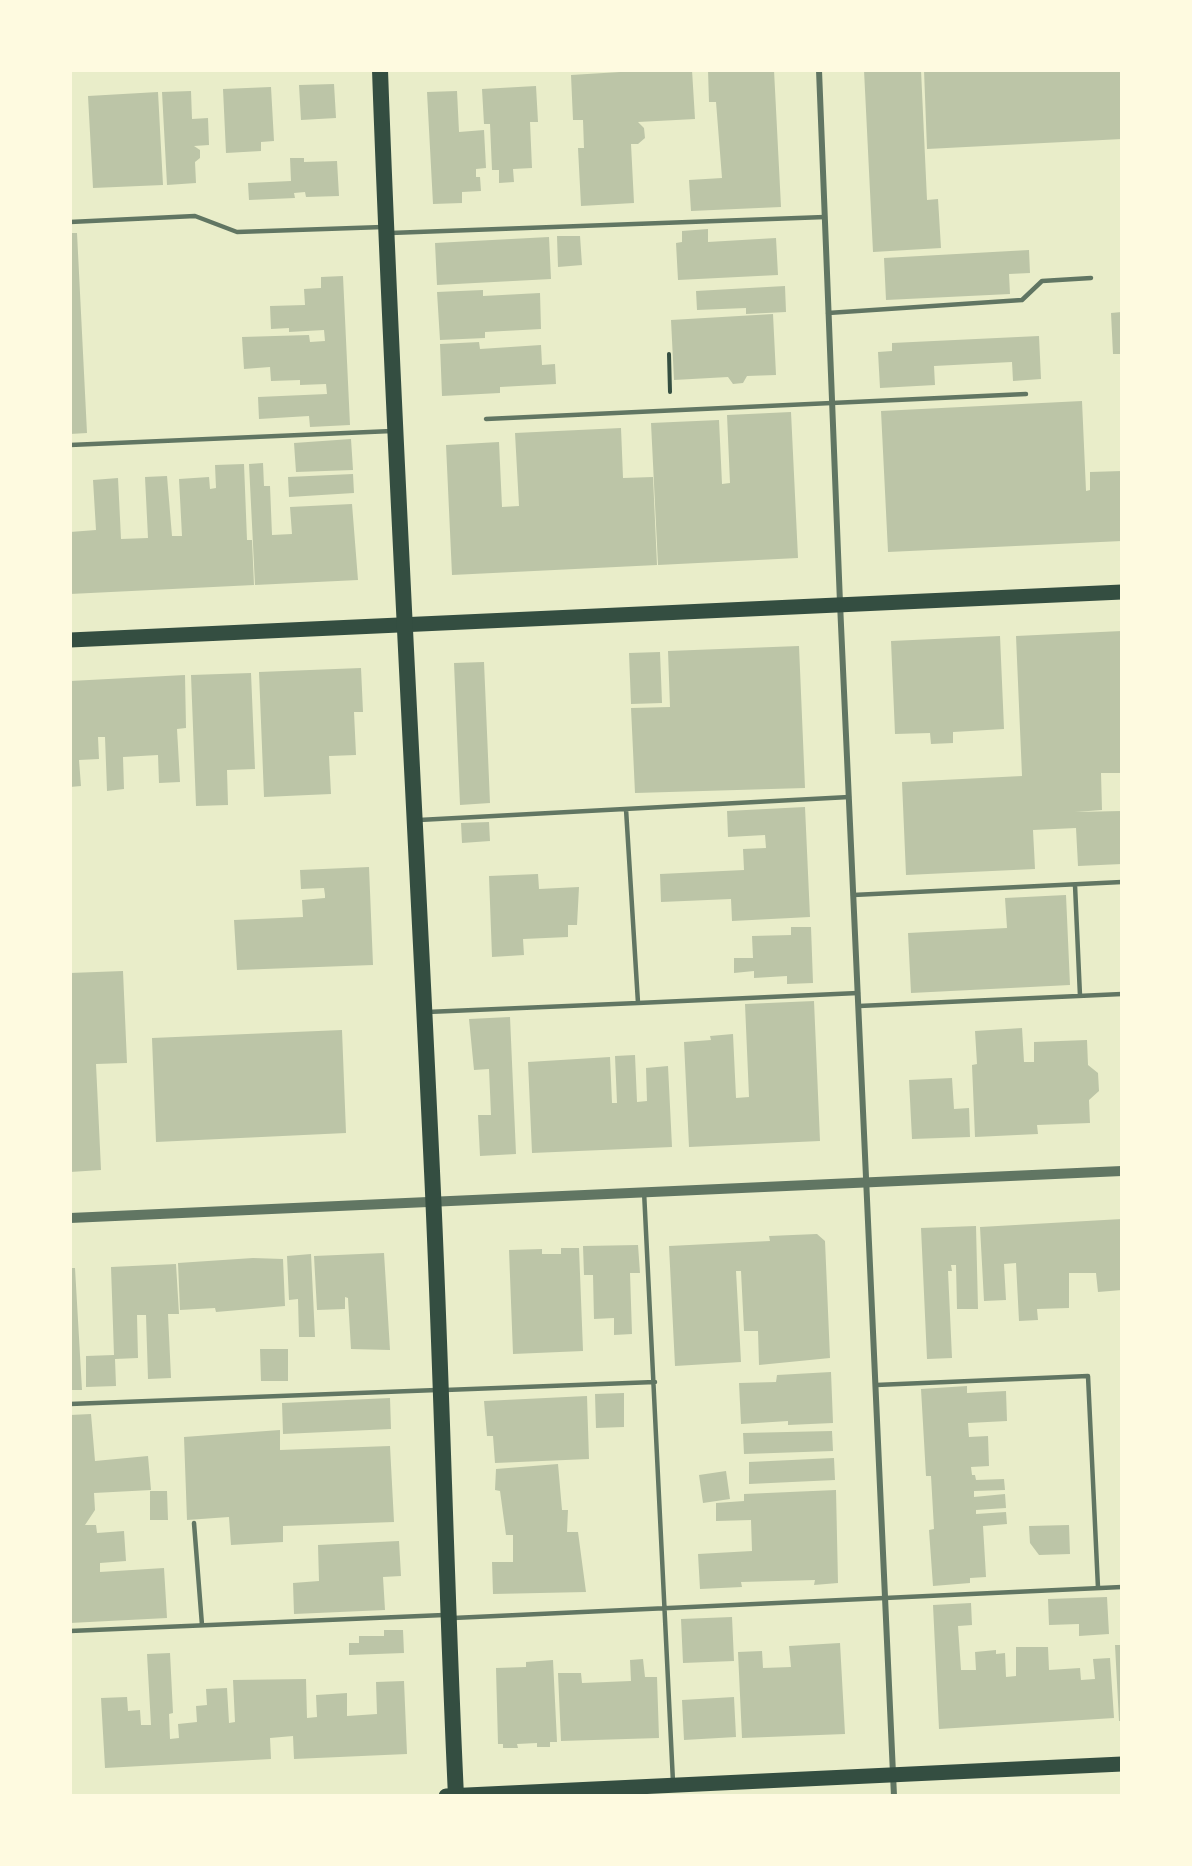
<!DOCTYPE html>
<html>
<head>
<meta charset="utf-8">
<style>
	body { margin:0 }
	#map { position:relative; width:1192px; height:1866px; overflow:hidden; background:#e9edc9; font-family:"Noto Sans",sans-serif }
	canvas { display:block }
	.frame { position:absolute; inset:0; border:72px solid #fefae0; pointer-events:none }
</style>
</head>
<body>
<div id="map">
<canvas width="1192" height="1866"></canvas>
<div class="frame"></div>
</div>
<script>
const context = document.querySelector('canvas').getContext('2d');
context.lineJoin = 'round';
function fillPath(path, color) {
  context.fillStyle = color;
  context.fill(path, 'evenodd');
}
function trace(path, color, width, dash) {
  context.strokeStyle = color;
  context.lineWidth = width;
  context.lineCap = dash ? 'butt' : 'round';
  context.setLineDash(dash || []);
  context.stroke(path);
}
fillPath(new Path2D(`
	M653,70H692L695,119L638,122L644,128L645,138L638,144H631L634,203L581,206L578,148H584L583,120H573L571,75Z
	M708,70H774L781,207L691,211L689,180L722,178L716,102H709Z
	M864,70H921L927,200L938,199L941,248L873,252Z
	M924,70H1122V139L927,149Z
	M334,84L336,118L301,120L299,85Z
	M536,86L538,122H530L532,168L513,169L514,182L499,183V170H492L490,124H484L482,89Z
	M271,87L274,141L261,142V151L226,153L223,89Z
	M191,91L192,119L208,118L209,145L194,146L200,150V158L195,162L196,183L167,185L162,92Z
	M457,91L459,132L484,130L486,168L476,169V177H480L481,191L462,192V203L433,204L427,92Z
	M158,92L163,185L93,188L88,96Z
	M290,158H304V162L337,161L339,196L306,197L305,192L294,193L295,198L249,200L248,183L291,181Z
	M708,229V242L776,238L778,275L678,280L676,243L682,242V231Z
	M70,233H77L87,433L70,434Z
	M557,236H580L582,265L558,267Z
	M549,237L551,279L437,285L435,243Z
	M1029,250L1030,273L1009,274L1010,294L886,300L884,258Z
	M343,276L350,425L310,427L309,416L259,419L258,397L327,394L326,384L300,385V380L271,381L270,367L244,369L242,337L309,335L310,342L325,341L324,330L289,332V328L271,329L270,306L305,305L304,289L321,288V277Z
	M785,286L786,312L746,314V308L697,310L696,291Z
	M483,290V296L540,293L541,329L485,332V338L440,340L437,292Z
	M1122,312V354H1113L1111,313Z
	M773,314L776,375L747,376L743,383L733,384L728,377L674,380L671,320Z
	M1039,336L1041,379L1013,381L1012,362L934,366L935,385L880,388L878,352L892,351V343Z
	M479,342L480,349L541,345L542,365L555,364L556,384L500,387V393L442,396L440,344Z
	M1082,401L1086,491L1090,490V472L1122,471V541L888,552L881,411Z
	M791,412L798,558L658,565L651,423L719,420L722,484L730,483L727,415Z
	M621,428L623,478L653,477L657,565L452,575L446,445L499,442L502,507L519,506L515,433Z
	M351,439L353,470L296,472L294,443Z
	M263,463L264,486H270L272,535L292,534L290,507L352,504L358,580L255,585L249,464Z
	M244,464L247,540H252L254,585L70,594V532L96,530L93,480L118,478L121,539L148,538L145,477L167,476L172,536H182L179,479L209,477L210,489L216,488L215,465Z
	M353,474L354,493L289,497L288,477Z
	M1122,631V773H1101L1102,810L1075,812L1122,811V864L1078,866L1076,828L1033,830L1035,869L906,875L902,782L1022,776L1016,636Z
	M1000,636L1004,729L953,732V743L931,744L930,733L895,734L891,641Z
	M799,646L805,788L635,793L631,708L670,707L668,651Z
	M660,652L662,703L631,704L629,653Z
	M484,662L490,803L460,805L454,663Z
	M361,668L363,712H354L356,755L329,756L331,794L264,797L259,672Z
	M251,673L255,769L227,770L228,805L196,806L191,675Z
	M185,675L186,728L177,729L180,782L159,783L158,755L123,757L124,789L107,791L105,737H98L99,759L79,760L81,786L70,787V681Z
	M805,807L810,917L732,921L731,899L661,902L660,874L744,870L743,849L766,848L765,835L728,837L727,811Z
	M489,822L490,841L462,843L461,823Z
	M369,867L373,965L237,970L234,920L303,917L302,900L325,898V895L324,888L301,889L300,870Z
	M538,874L539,889L579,887L577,925H568V937L523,939L524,955L492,957L489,876Z
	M1066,895L1070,985L911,993L908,933L1007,928L1005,898Z
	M791,927H811L813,983L787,984V976L754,978V971L734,973V958H753L752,936L791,935Z
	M123,971L127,1063L96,1064L101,1170L70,1172V973Z
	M814,1001L820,1141L689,1147L684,1042L711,1040L710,1036L733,1034L736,1098L749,1097L745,1004Z
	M510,1017L516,1154L480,1156L478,1115H491L489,1069L474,1070L469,1019Z
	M1022,1028L1024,1062H1034V1042L1087,1040L1088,1065L1098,1073L1099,1091L1089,1100L1090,1123L1037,1125L1038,1134L975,1137L972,1065L977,1064L975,1031Z
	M342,1030L346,1133L156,1142L152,1038Z
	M635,1055L637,1102L647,1101L646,1068L668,1066L672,1147L532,1153L528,1062L610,1057L612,1103H617L615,1056Z
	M952,1078L954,1109L969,1108L970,1137L912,1139L909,1080Z
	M1122,1219V1290L1098,1292L1096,1273H1069V1308L1037,1309L1038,1320L1019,1321L1016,1263L1004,1264L1006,1300L984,1301L980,1227Z
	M976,1226L978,1309H957L956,1265H951L952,1271H948L952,1358L927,1359L921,1228Z
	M817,1234L825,1241L830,1358L759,1365L758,1331H744L741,1271H736L741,1362L675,1366L669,1246L770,1241L769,1236Z
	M638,1245L640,1273H630L632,1334L614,1335V1318L594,1319L593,1275H584L583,1246Z
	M561,1248H579L583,1351L513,1354L509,1250L542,1249V1254H561Z
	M384,1253L390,1350L351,1349L348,1298L345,1297V1309L317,1310L314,1256Z
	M311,1254L315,1337H299L298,1299L289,1300L287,1256Z
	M253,1258L283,1259L285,1306L216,1312L215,1308L180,1310L178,1263Z
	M176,1264L179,1314H168L171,1378L148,1379L146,1315H137L138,1358L115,1359L116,1386L86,1387V1356L114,1355L111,1267Z
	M70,1268H75L82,1390H70Z
	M260,1349H288V1381H261Z
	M831,1372L833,1423L788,1425V1421L741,1424L739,1383L776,1382L777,1375Z
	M967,1386V1393L1006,1391L1007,1421L968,1423L969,1437L988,1436L989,1466L971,1467L972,1475H975L976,1480L1004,1479L1005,1490L974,1491V1497L1005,1494L1006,1508L976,1510V1514L1006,1512L1007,1524L983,1526L986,1577L970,1578V1583L933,1586L929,1530L934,1529L931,1476H926L921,1389Z
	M624,1393V1427L596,1428L595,1394Z
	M587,1396L589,1459L495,1463L493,1436H487L484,1401Z
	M390,1398L391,1429L283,1434L282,1403Z
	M91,1414L95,1461L148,1456L151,1490L94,1493L95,1510L85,1525H96L97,1533L124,1531L126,1561L100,1563V1572L164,1568L167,1618L70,1623V1415Z
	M280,1430V1450L390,1446L394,1522L283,1526V1542L231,1545L229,1517L187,1520L184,1437Z
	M832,1431L833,1451L744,1454L743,1433Z
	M834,1458L835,1480L749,1484V1462Z
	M558,1464L562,1510H568L567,1532H578L586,1592L493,1594L492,1562H513V1535H506L500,1491L495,1490L496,1469Z
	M726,1471L730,1499L703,1503L699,1475Z
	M836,1490L838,1583L814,1585L815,1580L741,1582L742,1587L700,1589L698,1554L752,1551L751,1520L716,1521V1503L744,1501V1494Z
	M150,1491H167L168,1520H150Z
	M1069,1525L1070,1554L1039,1555L1030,1543L1029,1526Z
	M399,1541L401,1576L383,1577L385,1610L294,1614L293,1583L319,1581L318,1545Z
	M1107,1597L1109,1634L1079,1636V1624L1049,1625L1048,1599Z
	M971,1603L972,1625L958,1626L961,1670H976L975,1652L996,1650V1654L1005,1653L1006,1677L1016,1676V1647H1048L1049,1670L1080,1668L1081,1680L1095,1679L1093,1659L1110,1658L1114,1718L939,1729L933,1605Z
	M732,1617L734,1661L683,1663L681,1619Z
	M384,1630H403L404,1653L349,1655V1643H359V1636H384Z
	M840,1643L845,1734L742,1738L738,1652L762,1651L763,1668L791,1667L789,1646Z
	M1115,1645H1122V1721H1119Z
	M170,1653L173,1713L169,1714L170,1739L179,1738L178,1724L197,1722L196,1706L207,1705L206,1689L227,1688L229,1723L235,1722L233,1680L306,1679L307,1718L317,1717L316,1695L347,1693V1716L377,1714L376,1682L404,1681L407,1754L294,1759L293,1736L270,1738L271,1759L105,1768L101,1698L127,1697L128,1711L140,1710L141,1725H151L147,1654Z
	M643,1659L645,1677H657L659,1738L561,1741L558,1673H581L582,1683L631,1681L630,1660Z
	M553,1660L557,1742H550V1747H537V1743L517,1744L518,1748H503V1744H498L496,1668L526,1667V1662Z
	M734,1697L736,1737L684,1740L682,1700Z`), '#bcc5a7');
trace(new Path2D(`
	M669,354L670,392`), '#344e41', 4);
trace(new Path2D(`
	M70,222L195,216L237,232L383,227
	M390,233L825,217
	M828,313L1022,300L1042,281L1091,278
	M486,419L1026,394
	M70,445L392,431
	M626,809L638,1003L858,993
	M419,820L849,797
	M1075,885L1080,996
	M853,895L1122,882
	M859,1006L1122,994
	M427,1012L638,1003
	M644,1191L673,1782
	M876,1385L1088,1376L1098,1588
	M445,1390L655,1382
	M70,1404L437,1390
	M194,1523L202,1625
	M453,1618L1122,1587
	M70,1631L444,1615`), '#617663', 4.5);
trace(new Path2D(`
	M819,70L840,603L894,1796`), '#617663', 6);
trace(new Path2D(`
	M70,1218L1122,1171`), '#617663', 10);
trace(new Path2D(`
	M70,640L1122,592
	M446,1796L1122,1764`), '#344e41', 15);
trace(new Path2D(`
	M380,70C393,438 415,804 432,1171C442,1379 446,1587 456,1796`), '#344e41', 16);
</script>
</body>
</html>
